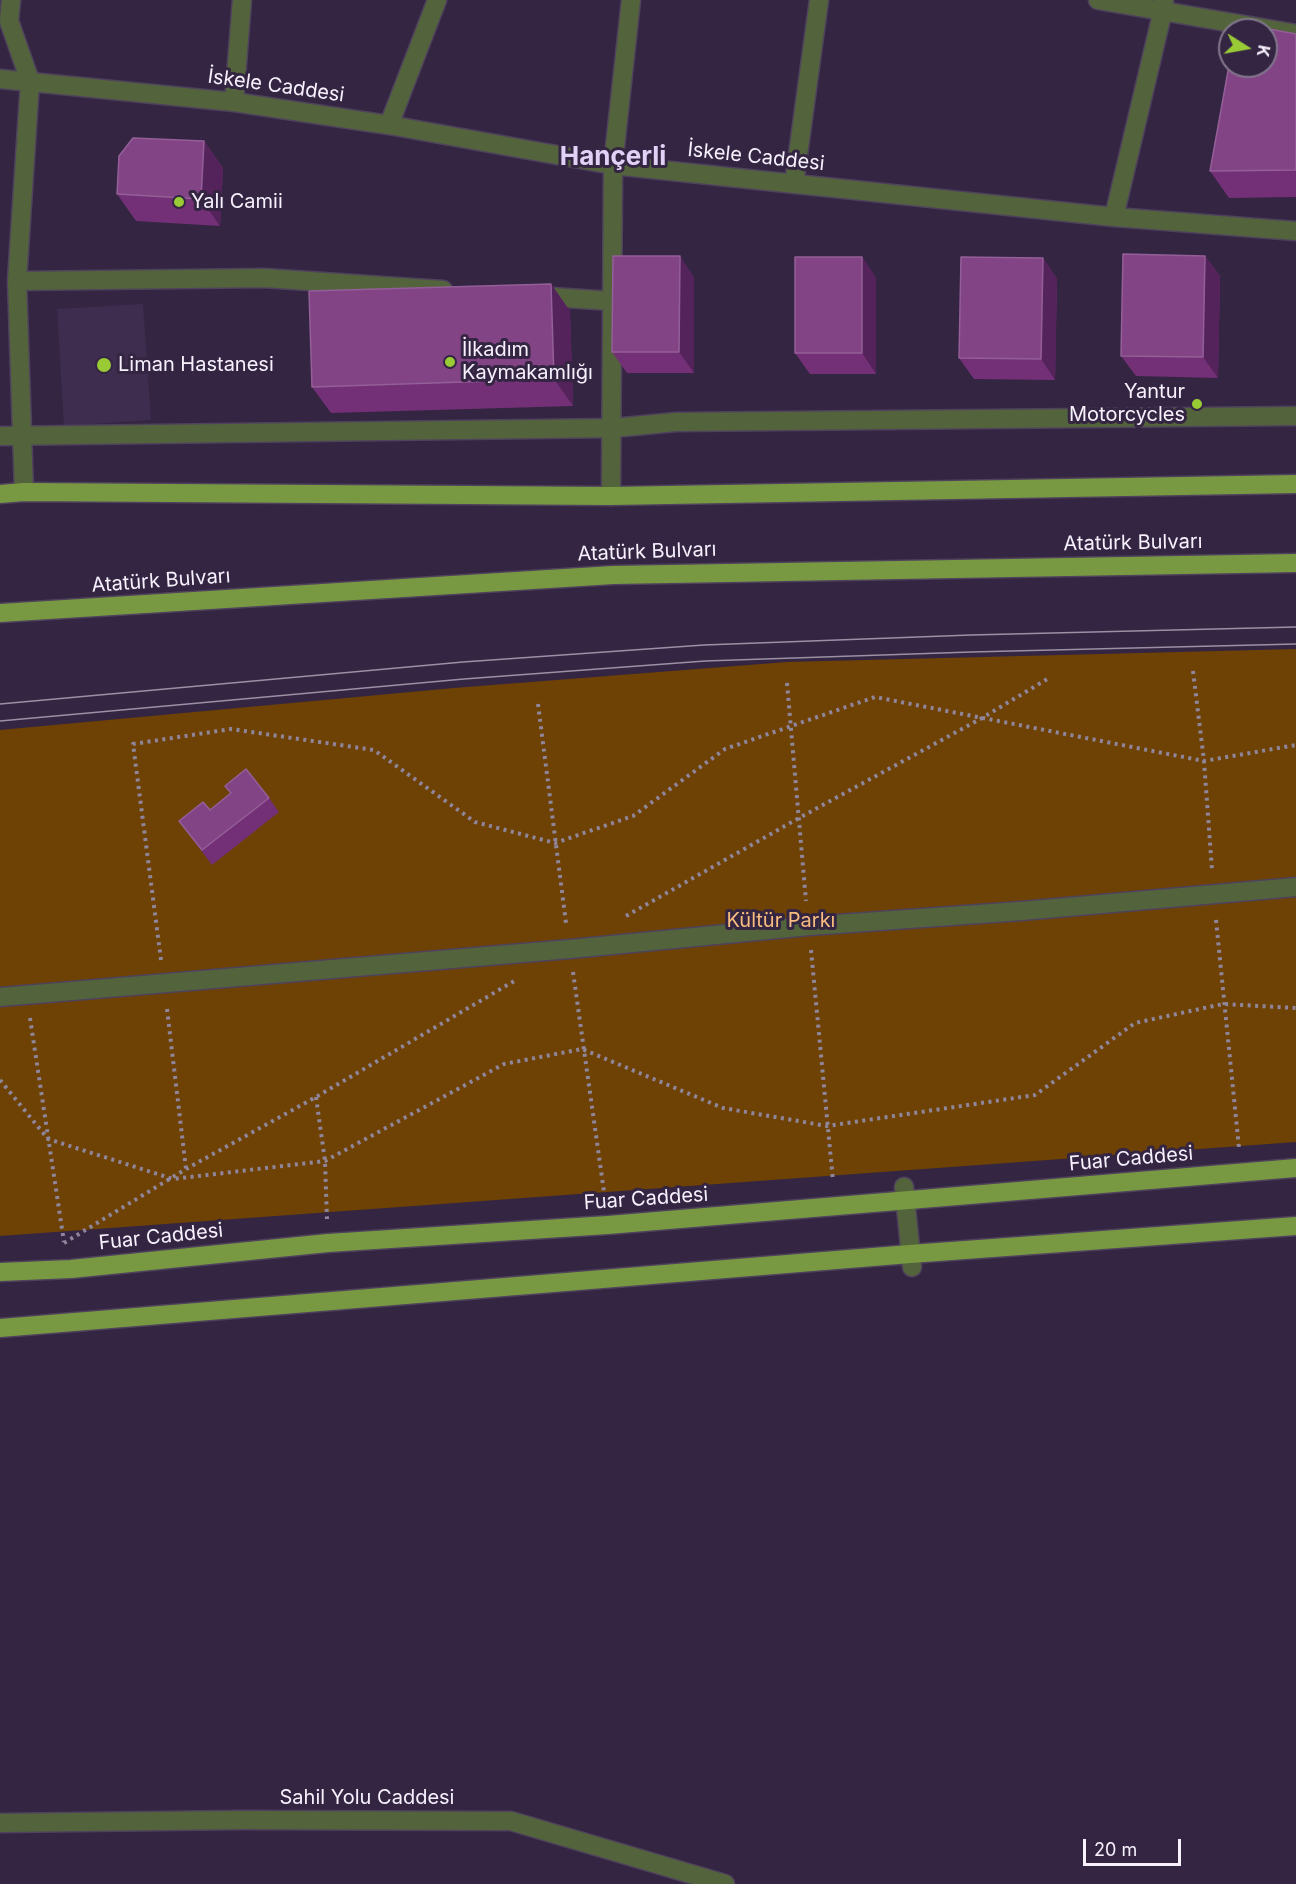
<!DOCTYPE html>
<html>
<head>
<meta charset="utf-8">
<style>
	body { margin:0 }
	#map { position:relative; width:1296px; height:1884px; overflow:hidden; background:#342542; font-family:Inter,sans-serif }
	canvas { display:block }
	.north { position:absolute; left:1218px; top:18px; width:60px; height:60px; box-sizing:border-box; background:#342542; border:2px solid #82778d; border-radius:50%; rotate:101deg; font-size:16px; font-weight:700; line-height:24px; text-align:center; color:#f6f1fd }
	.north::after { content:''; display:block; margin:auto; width:21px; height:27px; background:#99cb36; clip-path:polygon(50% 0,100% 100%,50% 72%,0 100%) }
	.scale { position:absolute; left:1083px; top:1839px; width:98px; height:27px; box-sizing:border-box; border:3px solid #f6f1fd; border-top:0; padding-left:8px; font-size:18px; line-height:21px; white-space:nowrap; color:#f6f1fd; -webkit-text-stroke:4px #342542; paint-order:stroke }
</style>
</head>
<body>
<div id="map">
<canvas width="1296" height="1884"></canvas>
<div class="north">K</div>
<div class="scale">20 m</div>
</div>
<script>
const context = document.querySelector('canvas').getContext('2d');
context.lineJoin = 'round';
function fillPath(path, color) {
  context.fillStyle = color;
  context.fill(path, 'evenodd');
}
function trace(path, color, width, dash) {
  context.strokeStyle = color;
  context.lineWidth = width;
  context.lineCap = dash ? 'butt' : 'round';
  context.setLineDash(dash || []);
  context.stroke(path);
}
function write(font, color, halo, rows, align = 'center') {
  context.font = font + ' Inter,sans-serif';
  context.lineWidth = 6;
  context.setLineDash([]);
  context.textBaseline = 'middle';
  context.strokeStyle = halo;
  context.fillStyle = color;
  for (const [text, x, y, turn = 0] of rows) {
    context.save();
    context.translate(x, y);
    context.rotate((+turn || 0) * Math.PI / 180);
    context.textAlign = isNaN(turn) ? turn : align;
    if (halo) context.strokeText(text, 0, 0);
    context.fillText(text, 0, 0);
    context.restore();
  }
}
fillPath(new Path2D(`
	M143,304L151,420L64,426L57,309Z`), '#3f2d50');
fillPath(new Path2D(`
	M1296,649V1142L0,1236V730L454,688L787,662Z`), '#6e4205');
const minor = new Path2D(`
	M11,0L9,21L30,81L17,281L24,492
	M1098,0L1296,34
	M0,79L234,102L389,125L613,165L1114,217L1296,231
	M234,102L242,0
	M389,125L437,0
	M794,184L819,0
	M1114,217L1163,10L1164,0
	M17,281L264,278L443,290
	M537,296L611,301
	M0,436L613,428L676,422L1296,416
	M611,496L613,165L631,0
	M0,997L570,949L809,926L1021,911L1296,887
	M904,1187L912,1267
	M0,1823L241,1820L511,1821L725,1884`);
const major = new Path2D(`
	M0,494L24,492L611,496L1296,484
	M0,613L613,575L1296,563
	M0,1272L71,1269L328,1243L608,1225L1296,1168
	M0,1328L910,1254L1296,1226`);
trace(minor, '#4f425c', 21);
trace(major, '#4f425c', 21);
trace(new Path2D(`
	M1193,671L1204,761L1212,870
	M787,683L806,901
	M538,704L566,923
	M626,916L799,818L982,718L1049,678
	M1216,920L1239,1148
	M811,950L833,1181
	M161,960L133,744L231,729L374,750L475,822L555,843L633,816L725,749L875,697L1204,761L1296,745
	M573,972L605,1199
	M167,1009L186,1169
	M30,1018L64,1242
	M0,1080L48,1139L173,1179L325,1161L504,1064L582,1049L723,1108L827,1126L1035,1095L1135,1023L1223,1004L1296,1008
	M316,1097L325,1161L327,1219
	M64,1243L186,1169L316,1097L516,980`), '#90869b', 4, [3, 4.5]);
trace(minor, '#53643c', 18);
trace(major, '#789942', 18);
trace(new Path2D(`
	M0,704L463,662L704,645L971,635L1296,627
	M0,721L464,679L705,661L971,652L1296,644`), '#9b91a5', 1.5);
fillPath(new Path2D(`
	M1296,34V197L1229,198L1210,171Z
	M204,141L223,168L220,226L136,221L117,194Z
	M1205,256L1220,276L1218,378L1136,376L1121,356Z
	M862,257L876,278V374H810L795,353Z
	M1043,258L1057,279L1055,380L974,379L959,358Z
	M694,277V373H627L612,352Z
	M551,284L570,311L573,406L331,413L312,387Z
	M225,786L269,798L279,812L212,865L179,821L210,810L230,793Z`), '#743076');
fillPath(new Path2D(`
	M204,141L223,168L220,226L201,199Z
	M680,256L694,277V373L679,352Z
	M1205,256L1220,276L1218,378L1203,357Z
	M862,257L876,278V374L862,353Z
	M1043,258L1057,279L1055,380L1041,359Z
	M551,284L570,311L573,406L554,379Z`), '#54235b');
const building = new Path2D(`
	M1237,23L1296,34V170L1210,171L1230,60V66H1266V30H1235Z
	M133,138L204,141L201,199L117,194L119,156Z
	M1123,254L1205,256L1203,357L1121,356Z
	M613,256H680L679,352H612Z
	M795,257H862V353H795Z
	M961,257L1043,258L1041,359L959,358Z
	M551,284L554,379L312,387L309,291Z
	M246,769L269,798L202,850L179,821L203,802L210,810L231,793L225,786Z`);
fillPath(building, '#824485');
trace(building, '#945f98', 1.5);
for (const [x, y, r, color] of [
	[179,202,6,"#99cb36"],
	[450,362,6,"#99cb36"],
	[104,365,8,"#99cb36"],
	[1197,404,6,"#99cb36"]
]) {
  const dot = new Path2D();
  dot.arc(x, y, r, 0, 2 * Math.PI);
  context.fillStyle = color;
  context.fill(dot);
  trace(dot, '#342542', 2);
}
write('20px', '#f6f1fd', '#342542', [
	["İskele Caddesi",276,86,8],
	["İskele Caddesi",756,157,6],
	["Atatürk Bulvarı",1133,543,-1],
	["Atatürk Bulvarı",647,552,-2],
	["Atatürk Bulvarı",161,581,-4],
	["Fuar Caddesi",1131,1159,-5],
	["Fuar Caddesi",646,1199,-4],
	["Fuar Caddesi",161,1237,-6],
	["Sahil Yolu Caddesi",367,1798]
]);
write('20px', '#f6f1fd', '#342542', [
	["Yalı Camii",191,202],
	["İlkadım",462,350],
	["Kaymakamlığı",462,373],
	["Liman Hastanesi",118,365],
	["Yantur",1185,392,"right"],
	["Motorcycles",1185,415,"right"]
], 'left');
write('20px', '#f7bc7f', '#342542', [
	["Kültür Parkı",781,921]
]);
write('bold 26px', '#e2d1f6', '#342542', [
	["Hançerli",613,157]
]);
</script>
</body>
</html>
